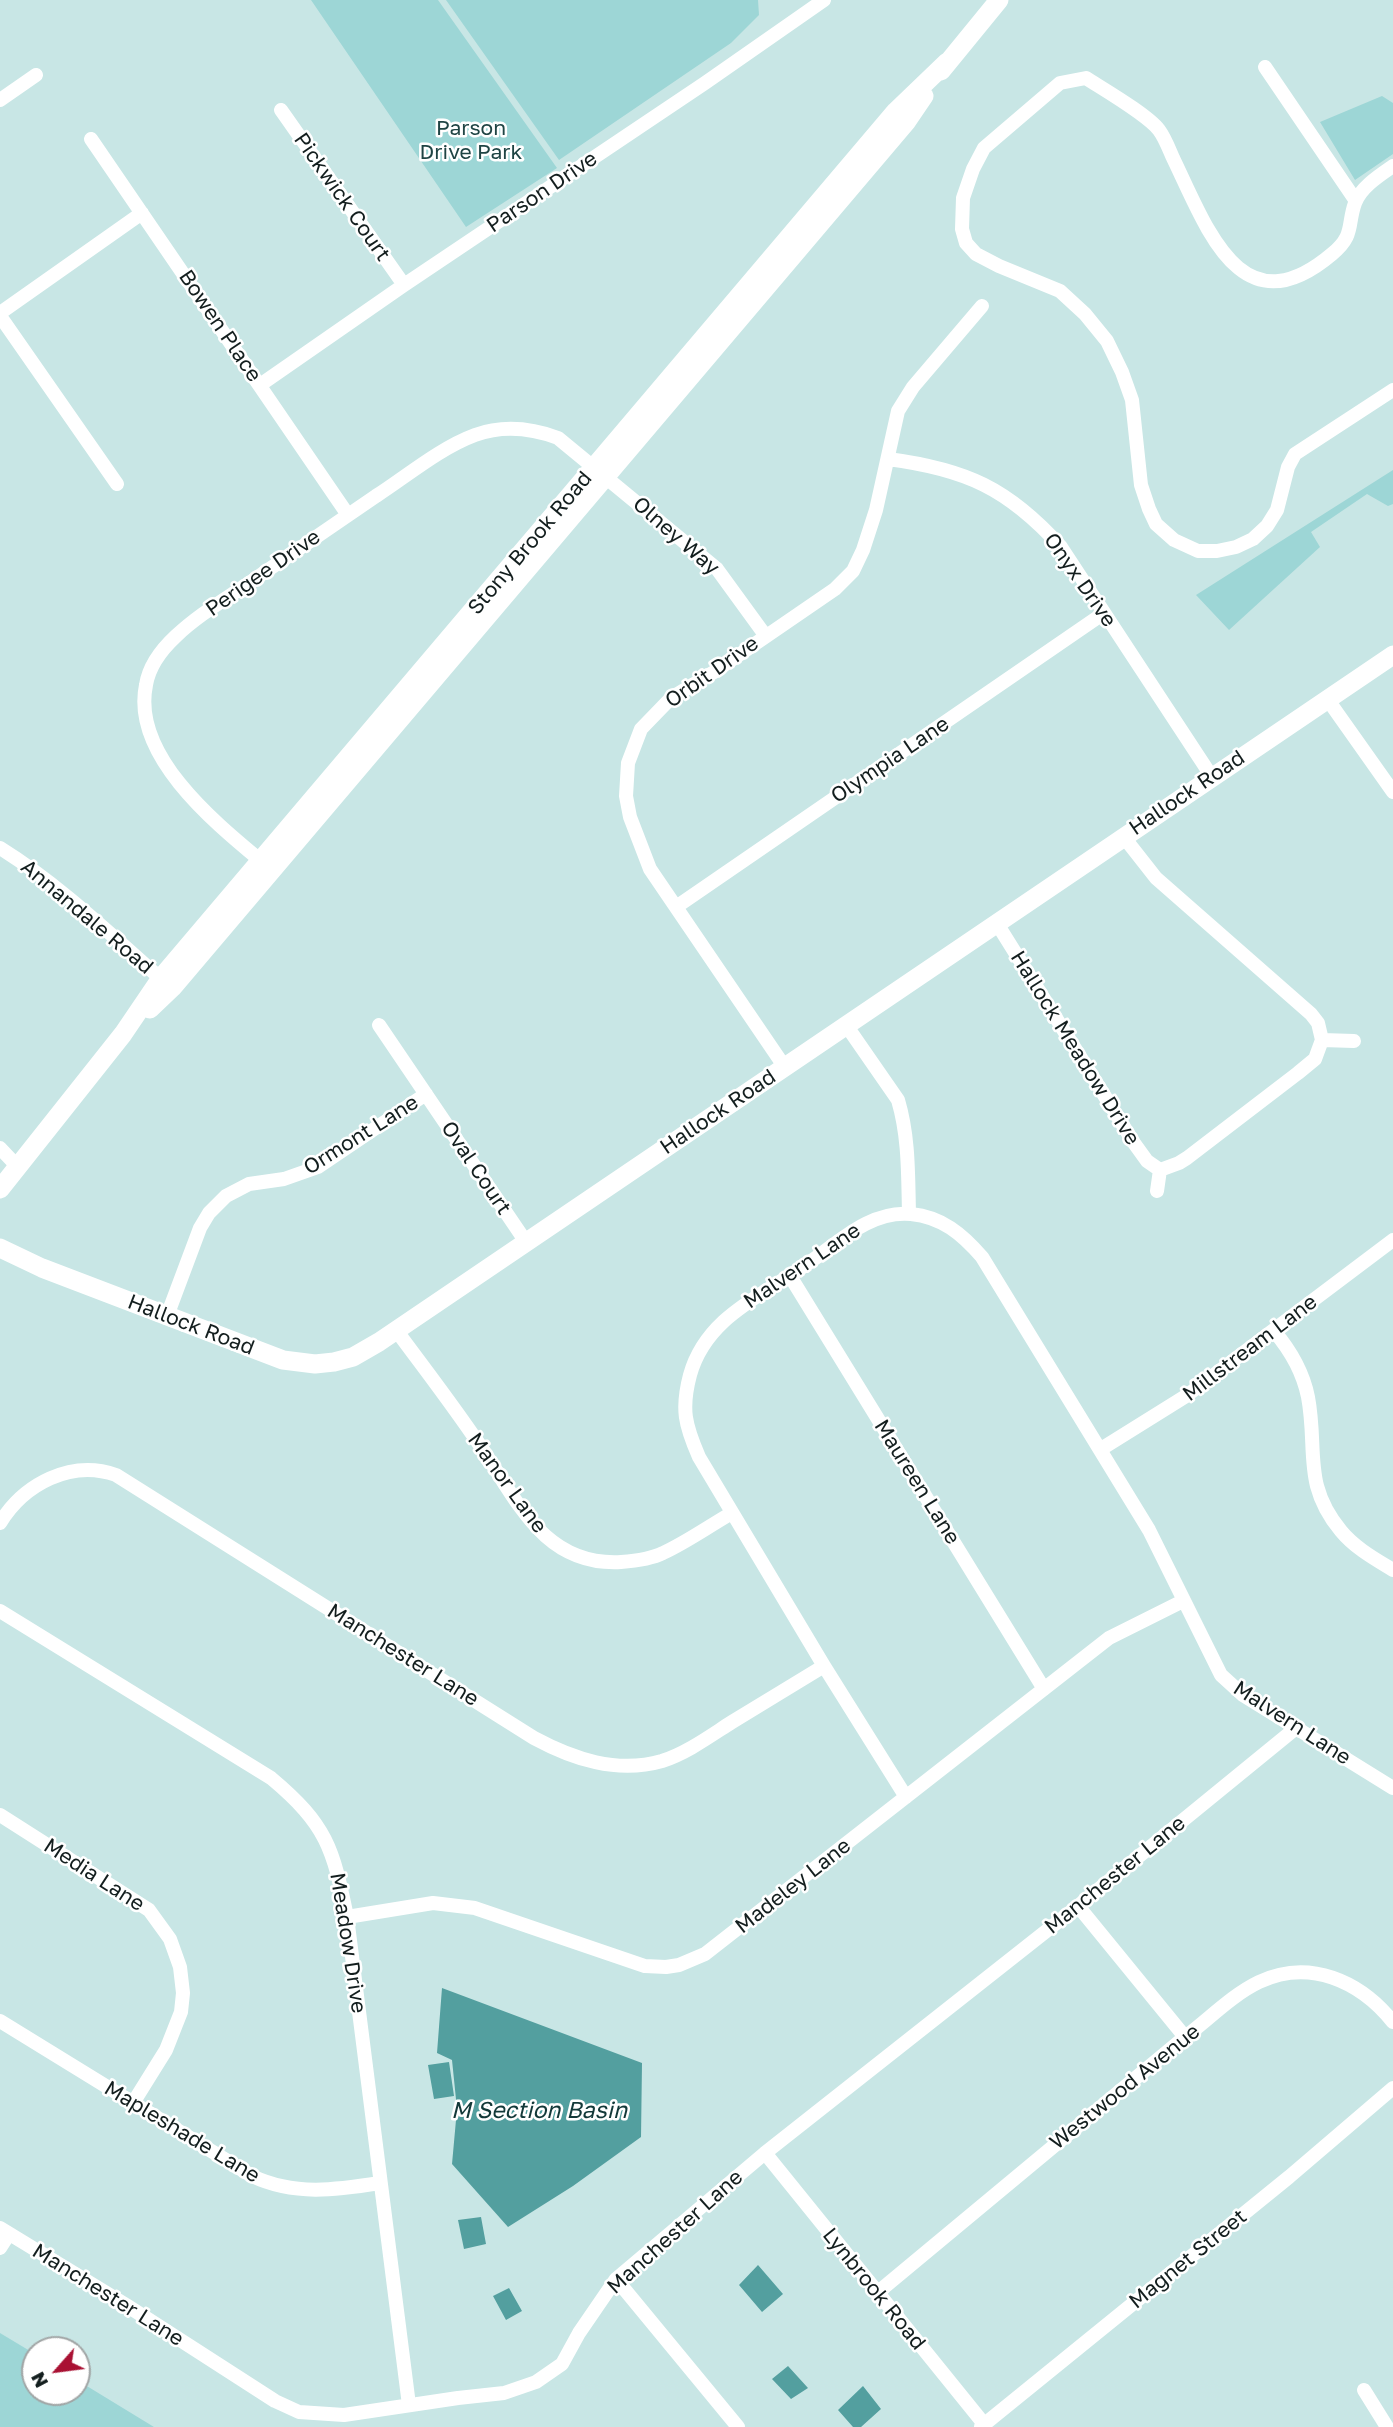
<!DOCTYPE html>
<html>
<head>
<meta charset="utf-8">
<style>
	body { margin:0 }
	#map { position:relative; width:1393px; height:2427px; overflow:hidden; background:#c8e6e5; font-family:"Golos Text",sans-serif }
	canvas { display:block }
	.north { position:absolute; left:21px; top:2336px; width:70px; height:70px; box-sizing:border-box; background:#fff; border:2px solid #a1a5a5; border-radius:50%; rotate:242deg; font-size:19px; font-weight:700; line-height:28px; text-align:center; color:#131e1e }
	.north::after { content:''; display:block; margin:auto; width:24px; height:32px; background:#a91133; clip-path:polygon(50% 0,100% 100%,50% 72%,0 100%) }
</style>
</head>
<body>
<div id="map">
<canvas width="1393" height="2427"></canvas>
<div class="north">N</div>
</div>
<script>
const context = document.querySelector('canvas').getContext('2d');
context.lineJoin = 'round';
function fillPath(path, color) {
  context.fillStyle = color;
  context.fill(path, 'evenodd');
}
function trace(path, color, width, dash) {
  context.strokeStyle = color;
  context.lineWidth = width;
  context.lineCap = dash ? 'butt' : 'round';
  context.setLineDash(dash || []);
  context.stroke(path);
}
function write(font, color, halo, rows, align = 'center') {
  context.font = font + ' "Golos Text",sans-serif';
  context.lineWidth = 5;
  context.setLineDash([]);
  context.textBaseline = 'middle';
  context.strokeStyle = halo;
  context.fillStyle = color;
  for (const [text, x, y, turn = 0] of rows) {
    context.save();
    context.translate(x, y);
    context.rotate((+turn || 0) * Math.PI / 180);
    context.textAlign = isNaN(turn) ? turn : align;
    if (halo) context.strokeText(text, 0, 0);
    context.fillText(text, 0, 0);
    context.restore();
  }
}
fillPath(new Path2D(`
	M311,0H438L557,168L466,227Z
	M446,0H758L759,15L731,43L559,160Z
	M1382,96L1393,103V154L1355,180L1320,122Z
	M1393,470V504L1388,506L1367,494L1311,532L1320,547L1229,630L1196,595Z
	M0,2333L35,2354V2392H77V2380L154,2427H0Z`), '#9dd6d6');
fillPath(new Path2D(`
	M442,1988L642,2063L641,2137L573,2186L508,2227L452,2164L457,2109L452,2060L437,2053Z
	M449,2062L454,2096L434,2099L428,2065Z
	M481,2217L486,2244L464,2249L458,2220Z
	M758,2265L783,2294L762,2312L739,2285Z
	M509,2288L522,2311L506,2320L493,2296Z
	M788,2366L808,2388L791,2399L772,2379Z
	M863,2386L881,2409L861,2427H853L838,2410Z`), '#539f9f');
trace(new Path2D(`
	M1265,67L1356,201
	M0,100L36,75
	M281,110L404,285
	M91,139L348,515
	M1393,166C1380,175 1361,187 1355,203C1347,225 1355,235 1332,254C1241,331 1207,228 1173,158C1169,149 1165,138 1159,130C1148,115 1103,89 1086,78L1060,83L984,148L973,169L963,198L962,229L966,243L976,254L999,266L1060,291L1085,314L1107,341L1122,372L1132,400L1141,485L1149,509L1156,524L1174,540L1198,551H1217L1236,547L1253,539L1267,526L1277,510L1288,467L1295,454L1393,390
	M0,313L142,213
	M0,316L117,484
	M260,385L404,285L705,83L824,0
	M888,459C965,469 1008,488 1061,547L1212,777
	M1328,700L1393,792
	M1123,836L1156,878L1311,1014L1318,1023L1322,1040
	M0,848C61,886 113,937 167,984
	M267,866C219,826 131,757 146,685C149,666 162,649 176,636C198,615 224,600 249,583C291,554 333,525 376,496C407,476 440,448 475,435C503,425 531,428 558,438L717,569L765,635
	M676,907L1104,613
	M996,922L1134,1143L1147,1161L1160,1170
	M379,1025L526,1242
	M846,1025L898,1100C909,1137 908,1175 909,1213
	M1322,1040L1354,1041
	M784,1066L650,869L630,817L626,796L628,763L641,729L671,698L714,672L835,589L853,571L863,550L876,510L898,411L913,387L982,306
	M0,1148L17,1166
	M1160,1170L1179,1163L1187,1158L1298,1073L1315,1059L1322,1040
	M1157,1191L1160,1170
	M790,1276L1044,1689
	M167,1316L200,1228L209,1213L226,1196L249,1184L284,1179L318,1167L426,1094
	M396,1330C427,1372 459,1413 487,1456C521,1509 549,1566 621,1562C634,1561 651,1559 663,1553C687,1542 709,1526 732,1513
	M1274,1331C1291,1351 1303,1372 1308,1397C1318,1450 1302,1484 1341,1531C1355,1548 1375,1559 1393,1570
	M1101,1449L1186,1396L1393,1240
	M0,1523C24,1484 71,1459 116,1475L534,1738C573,1759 617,1774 662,1761C687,1753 710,1736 732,1722C763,1703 793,1685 824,1666
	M0,1611L271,1778C327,1825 333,1848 347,1917L409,2405
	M906,1797L824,1666L699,1457C685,1425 681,1409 690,1375C706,1317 762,1296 807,1264C838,1243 870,1210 911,1214C942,1217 962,1234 982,1257L1149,1530L1221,1675L1243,1695L1393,1788
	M0,1815L149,1910L170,1939L180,1967L183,1993L181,2012L166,2050L133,2103
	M1078,1906L1185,2037
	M347,1917L433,1903L475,1908L645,1966L666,1967L679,1965L705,1954L1109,1638L1183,1601
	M0,2021L252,2176C294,2196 336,2190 380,2183
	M765,2153L984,2424
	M0,2228L126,2305L275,2401L299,2412L344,2415L458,2398L504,2393L536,2382L562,2364L579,2333L616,2279L765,2153L1078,1906L1296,1728
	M0,2248L9,2234
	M616,2279L738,2427
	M877,2293L1185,2037C1209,2019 1232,1995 1259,1982C1309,1958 1360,1981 1393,2022
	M1364,2390L1387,2427
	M981,2427L1289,2177L1393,2088`), '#fff', 14);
trace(new Path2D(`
	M941,71L999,0
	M150,1009L172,988L907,121L924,96
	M0,1189L123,1034L161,978L896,111L947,62
	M0,1248L42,1268L283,1360L315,1364L334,1362L353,1357L379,1342L1393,655`), '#fff', 19);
write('21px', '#1f4444', '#fff', [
	["Parson",471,128],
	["Drive Park",471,152]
]);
write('21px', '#131e1e', '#fff', [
	["Parson Drive",542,192,-34],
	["Pickwick Court",342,197,55],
	["Bowen Place",220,326,56],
	["Olney Way",676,536,41],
	["Stony Brook Road",530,543,-50],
	["Perigee Drive",263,573,-35],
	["Onyx Drive",1080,580,55],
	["Orbit Drive",712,672,-35],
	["Olympia Lane",890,760,-34],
	["Hallock Road",1187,793,-34],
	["Annandale Road",87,917,40],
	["Hallock Meadow Drive",1075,1048,58],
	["Hallock Road",718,1112,-34],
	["Ormont Lane",361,1135,-32],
	["Oval Court",476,1168,56],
	["Malvern Lane",802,1266,-34],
	["Hallock Road",191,1325,21],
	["Millstream Lane",1250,1348,-37],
	["Maureen Lane",917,1482,58],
	["Manor Lane",507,1483,54],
	["Manchester Lane",403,1655,32],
	["Malvern Lane",1292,1723,33],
	["Media Lane",94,1875,33],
	["Manchester Lane",1115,1875,-39],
	["Madeley Lane",793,1886,-38],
	["Meadow Drive",348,1943,81],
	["Westwood Avenue",1125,2087,-39],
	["Mapleshade Lane",182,2132,31],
	["Manchester Lane",675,2232,-42],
	["Magnet Street",1188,2259,-39],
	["Lynbrook Road",874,2289,51],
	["Manchester Lane",108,2295,32]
]);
write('italic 23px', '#133939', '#fff', [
	["M Section Basin",539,2111]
]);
</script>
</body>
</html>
